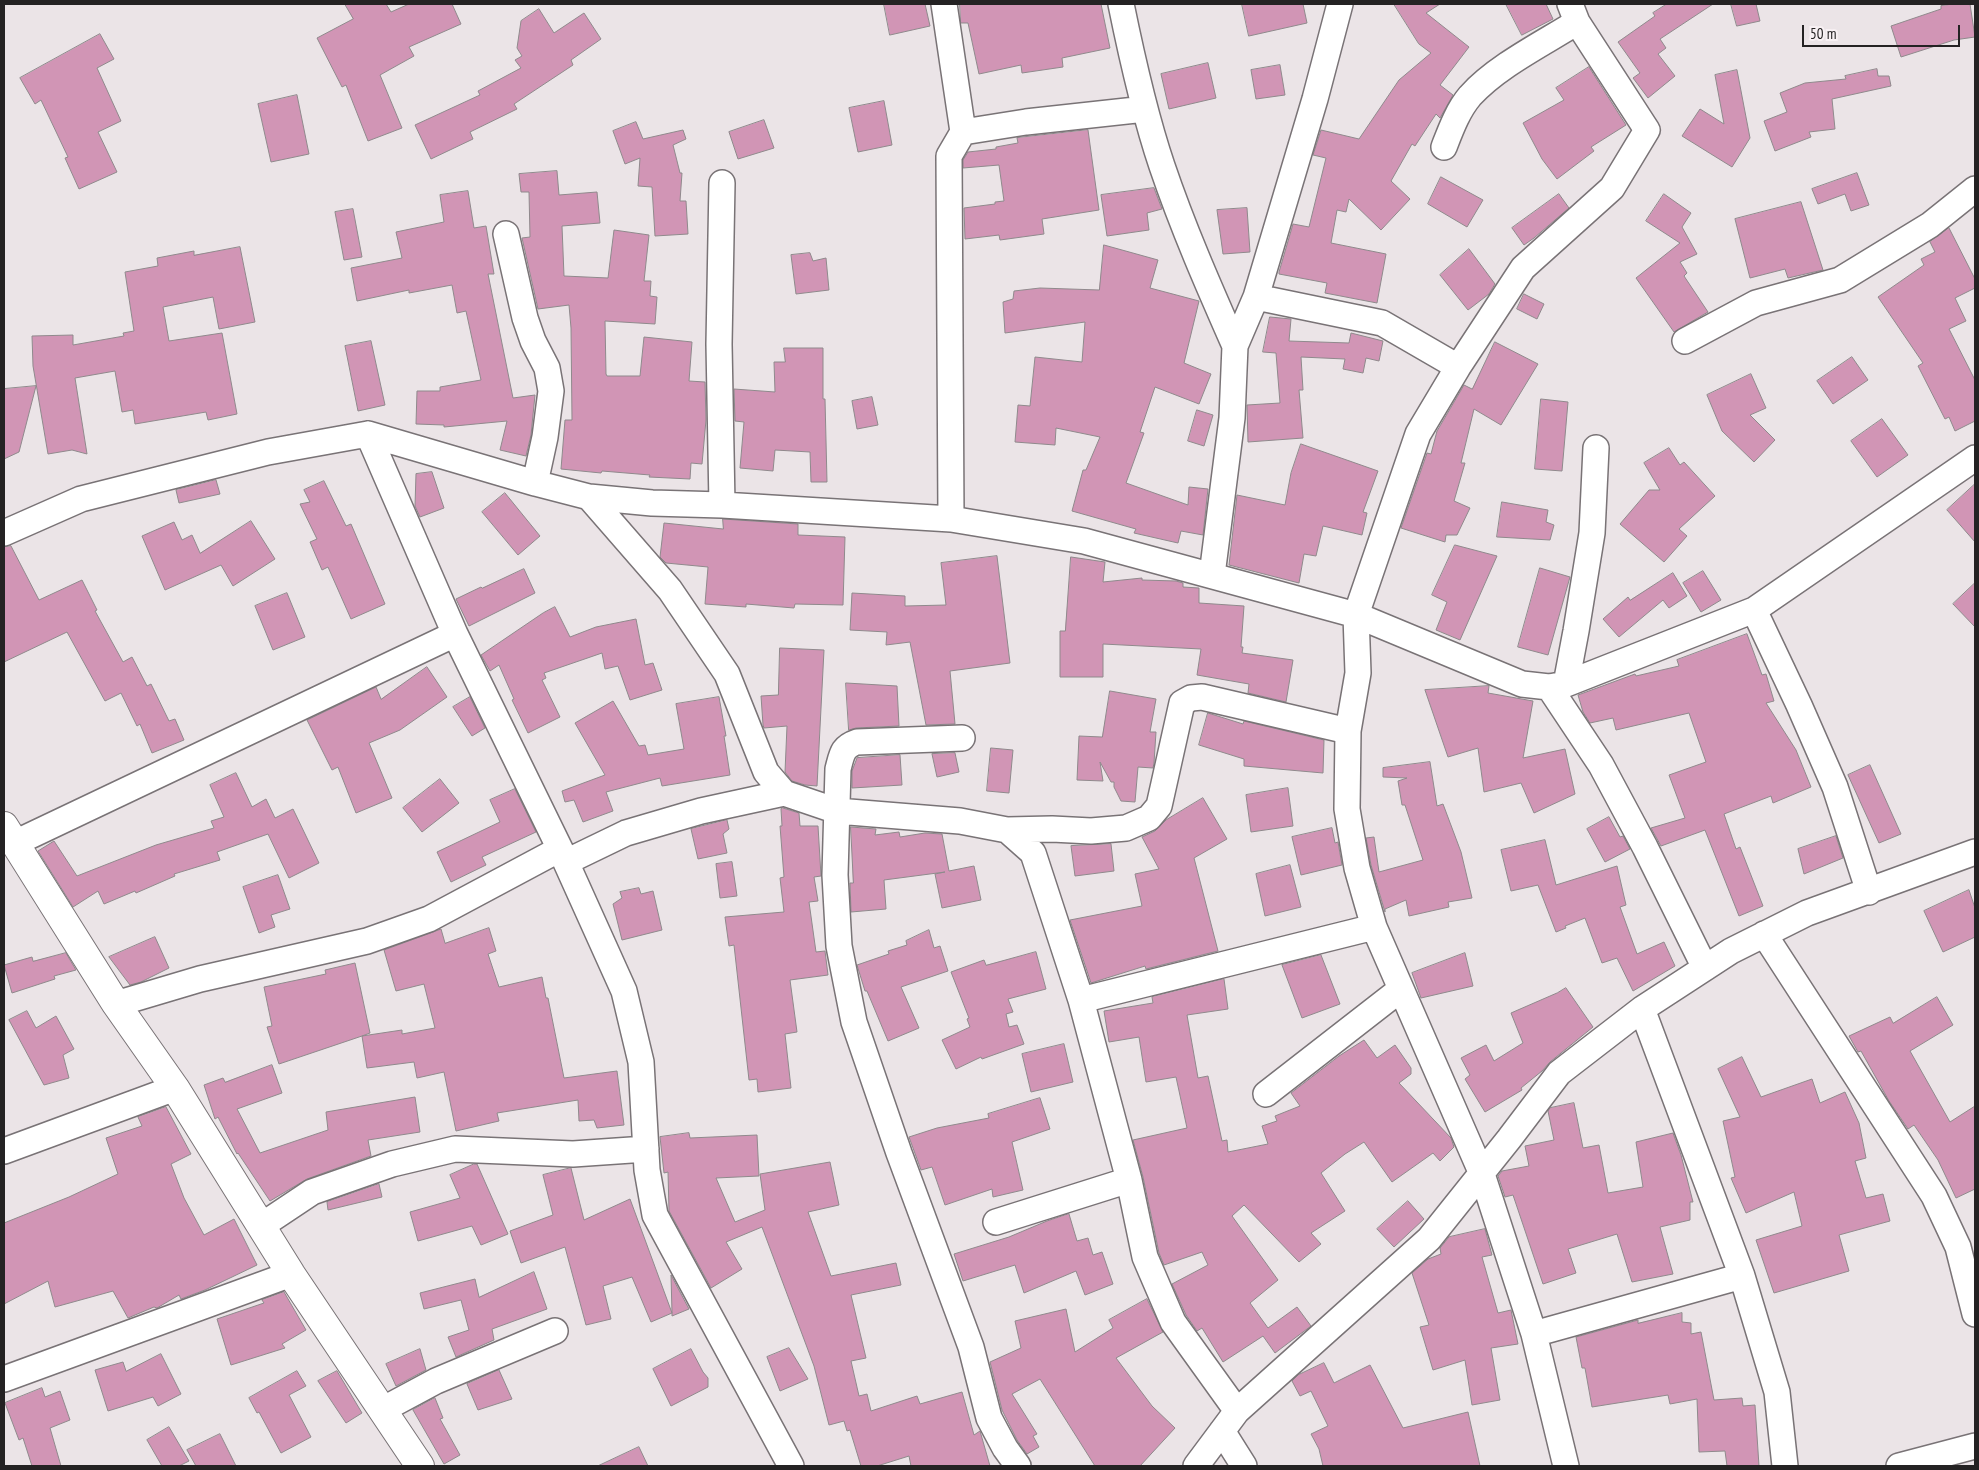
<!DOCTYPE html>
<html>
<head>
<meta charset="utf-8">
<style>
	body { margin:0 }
	#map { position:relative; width:1979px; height:1470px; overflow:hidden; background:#ebe4e7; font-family:"PT Sans Narrow",sans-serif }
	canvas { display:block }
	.frame { position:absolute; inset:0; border:5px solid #242223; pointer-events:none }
	.scale { position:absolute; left:1802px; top:25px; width:158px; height:22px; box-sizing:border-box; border:2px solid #242223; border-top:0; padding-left:6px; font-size:15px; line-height:18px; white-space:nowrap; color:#242223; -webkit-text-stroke:4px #f8f1f4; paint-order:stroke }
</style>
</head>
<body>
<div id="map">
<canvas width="1979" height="1470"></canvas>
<div class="frame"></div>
<div class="scale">50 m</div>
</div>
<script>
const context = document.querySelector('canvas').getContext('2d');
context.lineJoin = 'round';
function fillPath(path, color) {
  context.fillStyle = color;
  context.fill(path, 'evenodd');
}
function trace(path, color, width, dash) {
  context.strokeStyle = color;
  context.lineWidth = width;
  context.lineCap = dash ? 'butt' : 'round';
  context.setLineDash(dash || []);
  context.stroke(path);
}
const building = new Path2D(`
	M345,4H386L391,12L409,4H452L461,24L409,47L414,56L380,75L402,128L368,141L346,85L342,87L317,38L353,19Z
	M884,4H925L930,26L890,35Z
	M960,4H1101L1110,48L1062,58L1063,67L1022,73L1021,65L979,74L968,23H961Z
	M1242,4H1303L1307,23L1249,36Z
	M1394,4H1440L1426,13L1469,47L1440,85L1453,95L1440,118L1436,114L1415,146L1412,144L1391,181L1410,199L1381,230L1349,199L1346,212L1337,210L1331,243L1386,254L1377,303L1325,293L1327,283L1279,274V272L1293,224L1309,227L1326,158L1313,155L1321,130L1359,139L1399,80L1431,53L1419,44Z
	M1506,4H1546L1553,19L1522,35Z
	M1667,4H1713L1660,39L1666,48L1658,54L1675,76L1648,98L1633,78L1640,73L1618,42L1655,16L1653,13Z
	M1731,4H1756L1760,21L1737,26Z
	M1953,4H1970L1975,37L1954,40L1901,57L1891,26L1941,9V6Z
	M539,9L554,33L584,13L601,39L571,60L573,65L514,104L517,109L470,132L473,139L431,159L415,125L480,95L478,91L521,68L515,60L522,56L517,48L521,21Z
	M100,34L114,59L97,68L121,121L98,132L117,172L79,189L65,158L68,157L41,100L35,104L20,78Z
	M1208,63L1216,98L1169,109L1161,74Z
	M1280,65L1285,95L1256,99L1251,70Z
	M1589,67L1626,125L1591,147L1594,151L1557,179L1542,159L1523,123L1564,100L1556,88Z
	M1877,69L1878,76H1889L1891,86L1832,99L1835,129L1809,132L1811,137L1775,151L1764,121L1787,112L1780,93L1805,83L1846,79L1845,76Z
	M1737,70L1750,138L1732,167L1682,136L1700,109L1724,124L1715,75Z
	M297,95L309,154L271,162L258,104Z
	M884,101L892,145L858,152L849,108Z
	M764,120L774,148L738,159L729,132Z
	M636,122L643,139L683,130L686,139L673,145L680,173H682L680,201H686L688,234L655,236L652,187L638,186L640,158L625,164L613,131Z
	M1088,130L1099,210L1042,219L1044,234L1000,240L999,235L965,239L964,208L995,204V202L1004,201L999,165L963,168V160L968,152L996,149V147L1018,143L1017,138Z
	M557,171L559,195L597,192L600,223L562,226L564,276L608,278L614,230L649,235L644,281H651L650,296L657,297L655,324L605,321L606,374L607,376H640L644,337L692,342L689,381L705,382L706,420L702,464L691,463L690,479L649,477L650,475L602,471L601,473L561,469L565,420H572L571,328L569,305L538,309L522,238L530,237L529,192H521L519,174Z
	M1857,173L1869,205L1851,211L1845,194L1818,204L1812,189Z
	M1441,177L1483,200L1467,227L1428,204Z
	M1154,188L1162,209L1147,213L1149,230L1107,236L1101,195Z
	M468,191L474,228L486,226L494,274H488L513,398L535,395L531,435L526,456L500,450L507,421L444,427V425L416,424L417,391H440V387L481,380L466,311L457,313L452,285L409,293V290L357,301L351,268L402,258L396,232L444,222L440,195Z
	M1559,194L1569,208L1534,238L1524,245L1512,228Z
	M1664,194L1691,213L1682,227L1697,254L1680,262L1687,273L1684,276L1708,312L1674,332L1636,278L1680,243L1646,221Z
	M1801,202L1823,270L1788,278L1785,269L1750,278L1735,219Z
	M1247,208L1250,252L1223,254L1217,210Z
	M353,209L362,257L344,260L335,212Z
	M1949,228L1975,279V288L1955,298L1966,321L1949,329L1975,380V421L1955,431L1949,417L1945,419L1918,366L1923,363L1878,297L1924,265L1921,259L1935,252L1930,242Z
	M1104,245L1158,260L1150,288L1199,301L1184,363L1211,374L1199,404L1155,387L1140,432L1144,433L1126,483L1188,505L1189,487L1208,489L1203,535L1181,531L1178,543L1134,533L1136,529L1072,511L1083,470H1086L1100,437L1056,428L1055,445L1015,442L1018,405L1030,406L1035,357L1082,362L1085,322L1005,333L1003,302L1013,299L1014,291L1040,288L1099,290Z
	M240,247L255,322L219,329L213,297L163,307L169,341L222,333L237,414L208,420L206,412L135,424L133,410L122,412L115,371L75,378L87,454L72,450L48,454L33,366L32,336L73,335V345L124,336L123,333L134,331L125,272L158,266L157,258L194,251V255Z
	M1469,249L1495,284L1489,294L1468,310L1440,275Z
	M810,253L813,261L826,258L829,290L796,294L791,255Z
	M1524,294L1544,304L1537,319L1517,309Z
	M1270,317L1291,319L1289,341L1349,343L1351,333L1383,341L1379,361L1366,358L1363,373L1343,369L1345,359L1301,357L1303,390H1299L1303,438L1248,442L1247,405L1280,403L1276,353L1263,352Z
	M371,341L385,405L358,411L345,346Z
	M1495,342L1538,364L1501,425L1474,409L1461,463H1465L1454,501L1470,508L1457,535H1446L1445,542L1401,528L1427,453L1431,454L1437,431L1464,385L1472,389Z
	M784,348H823V399H825L827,482H811L810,452L775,450L773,471L740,468L744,422L735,421L734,389L775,392L774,362H785Z
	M1852,357L1868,380L1833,404L1817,381Z
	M1751,374L1766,408L1750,415L1775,440L1754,462L1722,431L1707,395Z
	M36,386L19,452L4,459V389Z
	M872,397L878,425L857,429L852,401Z
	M1541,399L1568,402L1562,471L1535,469Z
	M1197,410L1213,415L1204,446L1188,441Z
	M1882,419L1908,455L1877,477L1851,441Z
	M1301,444L1378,471L1363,512L1367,513L1362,535L1323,526L1316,556L1304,554L1299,583L1229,565L1237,495L1285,505L1291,473Z
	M1669,448L1680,465L1684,462L1715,496L1679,529L1687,536L1664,562L1620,524L1649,490H1660L1644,463Z
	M432,472L444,508L420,517L415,506L416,474Z
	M216,480L220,494L179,503L176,490Z
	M324,481L346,526L351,524L385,604L351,619L328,567L322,570L310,542L317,539L300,504L310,502L304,490Z
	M1975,484V542L1947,510Z
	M505,493L540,536L518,555L482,512Z
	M1502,502L1548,510L1546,522L1554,525L1550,540L1497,537Z
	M723,519L798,524V535L845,537L843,605L795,604L794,608L746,604V607L705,604L708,567L666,563L660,557L664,523L723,529Z
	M251,521L275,559L233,586L221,565L165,590L142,536L174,522L182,540L192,535L200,553Z
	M1455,545L1497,556L1460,640L1436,630L1447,602L1432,595Z
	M11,546L39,600L82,580L97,610L95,611L123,662L132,657L147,686L151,684L169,721L175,719L184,740L152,753L140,724L137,726L121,693L105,701L67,632L4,662V547Z
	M997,556L1010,663L950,671L955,724L926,725L910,642L886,645L887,632L850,630L852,593L905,596V606L946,605L941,563Z
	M1071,557L1105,562L1103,582L1142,578V580L1176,581L1183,583V587L1199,588V603L1244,606L1241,647H1243L1242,653L1293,660L1286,702L1248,693L1249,684L1197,675L1201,649L1103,644V677H1060V631H1065Z
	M1540,568L1570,577L1548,655L1518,647Z
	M524,569L535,593L469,626L456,599L481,587L482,588Z
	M1703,571L1721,600L1701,612L1683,583Z
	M1673,573L1687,596L1669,608L1663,600L1619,637L1603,619L1628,597L1630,600Z
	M1975,583V627L1953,604Z
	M287,593L305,637L273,650L255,606Z
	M555,607L570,637L596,627L636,619L645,665L653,663L662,690L630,700L618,666L605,669L602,653L544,673L546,678L542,680L560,717L528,733L512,700L514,699L499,665L490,671L481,655L543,613Z
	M1747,634L1762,675L1766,674L1774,701L1766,703L1796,750L1811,787L1773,803L1771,796L1724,814L1736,849L1740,847L1763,906L1739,916L1705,830L1661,846L1651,828L1685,818L1669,775L1706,762L1689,713L1616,730L1613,718L1590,723L1583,712L1578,695L1635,674L1636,676L1679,666L1677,660Z
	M780,648L824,650L817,786L805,785L792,781L785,772L787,726L764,728L763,725L761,696L778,695Z
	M427,667L447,697L400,730L369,743L392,798L356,813L338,767L332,770L307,720L376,687L381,699Z
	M846,683L897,686L899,726L856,728L849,730Z
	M1489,686L1488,693L1533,701L1523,758L1565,749L1575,794L1534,813L1521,783L1484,792L1478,748L1448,757L1425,690Z
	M1110,691L1156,699L1150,732H1156L1154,763L1153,768L1138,767L1135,802L1121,801L1114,787V782H1111L1100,762L1103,781L1077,780L1079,736L1102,737Z
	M470,697L485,728L472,736L453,707Z
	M719,697L726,736H724L730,775L662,786L660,778L606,792L613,811L583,822L574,800L565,802L562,791L605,775L575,723L613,701L639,746L645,745L648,755L684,749L676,704Z
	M1208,713L1243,724L1244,721L1324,740L1323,773L1244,766V759L1199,745Z
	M991,748L1013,750L1009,793L987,791Z
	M955,753L959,772L937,777L932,754Z
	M900,755L902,785L852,788V771L857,758Z
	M1430,762L1437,806L1443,804L1461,852L1472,898L1448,902L1449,907L1409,916L1406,900L1385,909V912L1371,865L1366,838L1374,837L1379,872L1423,860L1405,805H1402L1398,781L1407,778L1383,777V768Z
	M1870,765L1901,834L1879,843L1848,775Z
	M236,773L252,807L266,799L275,818L293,809L319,863L289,878L268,834L217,852L220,860L174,874L175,876L136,893L135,891L104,904L98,891L73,907L38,851L54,841L77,876L156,845L214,828L211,821L224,817L210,785Z
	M440,779L459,803L422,832L403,808Z
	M1288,788L1293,826L1251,832L1246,795Z
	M515,789L536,832L482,857L486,865L451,882L437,852L500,822L490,800Z
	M1203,798L1227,839L1194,858L1218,951L1146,969L1145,966L1091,983L1070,920L1142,906L1135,874L1159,869L1142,837L1155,831L1166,820Z
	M783,808L799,813L800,826H818L821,876L814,877L818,901L809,902L816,952L825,951L828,975L790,980L797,1032L785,1034L791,1088L758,1092L757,1079L749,1080L734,945L729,946L725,917L784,912L780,878L784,877L780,826H782L781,809Z
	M1609,817L1620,837L1623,836L1630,849L1605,862L1587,829Z
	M727,820L729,829L723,834L727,853L698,859L691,829Z
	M851,827L876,829L875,835L899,832L900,837L925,833L942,834L949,871L974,866L981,900L942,908L935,874L945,872L884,880L886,909L851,912L850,883H853Z
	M1332,828L1335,843L1338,842L1342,865L1301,875L1292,837Z
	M1836,836L1843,858L1804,874L1798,849Z
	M1545,840L1556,885L1617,866L1626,905L1620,907L1637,954L1664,942L1675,966L1633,991L1617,958L1602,963L1585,918L1565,926L1566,928L1556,932L1538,885L1511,891L1501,850Z
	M1111,844L1114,871L1075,876L1071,846Z
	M732,862L737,896L720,898L716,864Z
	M1290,865L1301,907L1265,916L1256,874Z
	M278,875L290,909L271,915L275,927L259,933L243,887Z
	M639,888L641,894L653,891L662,930L622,940L613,904L622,898L620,892Z
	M1969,890L1975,908V937L1943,952L1924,911Z
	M489,928L496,951L488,954L499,987L542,977L546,998H548L564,1078L617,1071L624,1125L597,1128L594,1120L579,1121L578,1100L497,1113L499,1121L456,1131L444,1072L417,1078L414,1062L367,1068L362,1036L279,1064L267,1027L272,1026L264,987L326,974L325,970L355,963L370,1033L362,1036L402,1030V1034L435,1028L424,984L396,991L384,950L441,929L445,943Z
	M929,930L934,948L940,946L948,971L901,987L919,1028L888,1041L867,991H865L857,965L889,954L888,951L907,945L906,941Z
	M155,937L169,968L141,982L130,985L109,957Z
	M1036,952L1046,989L1008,999L1013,1012L1006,1014L1009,1027L1017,1025L1024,1044L982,1059L981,1057L956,1069L942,1040L970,1027L967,1019L969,1018L951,972L984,960L986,965Z
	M66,953L76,970L54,976L55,979L12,993L4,965L32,957L33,961Z
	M1465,953L1473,986L1421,998L1412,973Z
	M1321,955L1340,1004L1302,1018L1282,965Z
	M1224,979L1228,1009L1187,1015L1198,1078L1208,1076L1222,1141L1227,1140L1228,1152L1268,1144L1262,1126L1277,1121L1275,1116L1300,1106L1291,1093L1339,1056L1364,1040L1377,1058L1395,1045L1411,1068V1074L1399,1083L1451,1138L1454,1147L1440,1161L1433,1153L1392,1182L1364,1142L1345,1154L1321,1173L1345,1211L1311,1233L1321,1244L1299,1262L1244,1205L1232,1216L1278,1280L1250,1303L1268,1328L1297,1307L1311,1326L1275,1353L1263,1336L1223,1362L1202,1328L1197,1331L1186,1315L1172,1284L1208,1265L1202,1252L1164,1265L1159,1253L1143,1177L1133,1140L1187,1128L1176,1077L1146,1082L1139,1037L1109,1042L1104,1011L1153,1003L1152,997Z
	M1566,988L1593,1027L1550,1062L1542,1071L1521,1088L1522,1090L1485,1112L1465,1079L1470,1075L1461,1058L1486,1045L1494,1061L1523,1043L1511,1013L1557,993Z
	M1937,997L1953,1025L1910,1051L1950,1122L1975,1106V1189L1956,1198L1938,1160L1914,1125L1908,1129L1889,1101L1861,1051L1858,1052L1849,1036L1890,1017L1893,1023Z
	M27,1011L36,1028L56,1016L74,1049L63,1055L69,1078L44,1085L9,1020Z
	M1064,1044L1073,1082L1031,1092L1022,1054Z
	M1742,1057L1761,1097L1812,1079L1820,1103L1845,1092L1859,1123L1866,1158L1855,1161L1866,1198L1883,1194L1890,1221L1839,1235L1849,1271L1774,1293L1756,1240L1802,1226L1794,1192L1746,1213L1731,1178L1735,1177L1723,1121L1740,1117L1718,1069Z
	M272,1065L282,1093L237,1109L260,1153L328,1130L326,1112L415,1097L420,1132L368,1140L371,1156L307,1179L270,1201L238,1153L237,1154L218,1117L215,1119L204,1085L223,1078L225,1082Z
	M1040,1098L1050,1129L1012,1142L1023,1190L993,1197L992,1189L945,1205L932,1167L921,1170L909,1137L937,1128L989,1118L988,1114Z
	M1574,1103L1583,1148L1599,1145L1608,1193L1643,1187L1636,1142L1673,1133L1681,1155L1693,1202H1690V1220L1660,1227L1673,1274L1632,1282L1617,1234L1568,1249L1576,1273L1543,1284L1513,1195L1505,1197L1498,1176L1502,1171L1529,1166L1525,1146L1554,1140L1548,1111L1550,1108Z
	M166,1107L191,1154L171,1164L184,1198L204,1235L234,1219L257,1265L205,1290L181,1299L179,1295L157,1308L154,1307L128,1318L113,1291L55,1307L48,1281L4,1304V1223L69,1197L118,1174L106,1138L142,1126L138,1117Z
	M689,1133L690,1138L757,1135L759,1176L716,1178L735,1222L765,1210L760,1174L830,1162L839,1205L808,1212L831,1276L896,1263L901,1285L851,1295L866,1358L851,1361L859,1396L867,1394L871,1411L917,1396L920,1404L962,1392L974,1435L980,1431L990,1466H911L909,1456L877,1466H861L850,1430L847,1431L844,1421L829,1425L814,1366L762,1227L726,1242L742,1269L711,1288L669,1211L668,1172L664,1173L660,1137Z
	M474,1164H477L508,1234L481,1245L472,1226L418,1241L410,1212L460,1198L450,1175Z
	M571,1168L584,1220L630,1199L672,1313L671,1275L689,1309L672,1316V1313L651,1322L632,1277L603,1286L611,1319L586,1325L565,1247L521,1263L510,1231L553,1215L543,1175Z
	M379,1184L382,1197L328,1210L327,1202Z
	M1408,1201L1424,1219L1394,1247L1377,1229Z
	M1069,1214L1077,1241L1088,1238L1093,1255L1102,1252L1113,1284L1085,1295L1076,1271L1024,1293L1015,1265L963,1281L954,1254L1009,1237L1047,1221Z
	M1485,1229L1492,1255L1482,1257L1498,1313L1511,1310L1518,1344L1491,1348L1500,1400L1472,1405L1465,1360L1433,1370L1420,1327L1429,1325L1412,1273L1428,1259L1441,1254L1440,1248L1449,1237Z
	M534,1272L547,1309L492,1329L494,1340L456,1357L448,1337L469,1330L461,1300L424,1309L420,1293L475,1279L479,1297Z
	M284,1292L306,1330L282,1344L285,1348L231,1365L217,1319L264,1303L262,1300Z
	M1147,1299L1163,1332L1116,1358L1152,1406L1175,1428L1140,1466H1095L1040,1379L1012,1394L1037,1434L1033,1436L1039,1447L1027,1454L1017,1440L1002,1410L990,1362L1021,1348L1015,1321L1066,1309L1075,1352L1113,1328L1109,1320Z
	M1682,1313V1322L1691,1323V1334L1701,1332L1714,1400L1742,1398L1743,1406L1755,1405L1759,1466H1727L1725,1451L1699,1452L1697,1399L1670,1404L1668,1395L1592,1407L1585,1368H1582L1576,1337L1638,1320V1323Z
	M789,1348L808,1379L780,1391L767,1357Z
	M420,1349L426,1370L396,1386L386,1364Z
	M691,1349L703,1372L708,1378V1387L671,1406L653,1369Z
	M161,1354L181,1394L158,1406L153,1397L108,1411L95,1370L123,1362L126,1371Z
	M1324,1363L1334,1383L1370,1365L1403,1428L1468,1412L1480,1466H1323L1319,1449L1311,1434L1328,1426L1311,1391L1300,1396L1292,1381L1298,1375Z
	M499,1370L512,1399L478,1410L467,1384Z
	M297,1371L306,1386L289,1395L311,1437L281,1453L259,1412L257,1413L249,1398Z
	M337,1371L362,1413L346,1423L318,1381Z
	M42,1388L45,1397L60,1391L70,1420L50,1428L61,1466H32L23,1438L19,1440L5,1403Z
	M435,1398L443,1418L440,1419L460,1455L444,1464L413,1410Z
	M169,1427L189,1461L179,1466H162L147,1440Z
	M220,1434L236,1466H196L187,1450Z
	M639,1447L648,1466H598Z`);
fillPath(building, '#d195b5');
trace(building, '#8f898c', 1);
const street = new Path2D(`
	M944,4L963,132
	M1121,4C1132,58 1144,113 1162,166C1183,228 1209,287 1235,346
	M1444,147C1451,129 1458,110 1470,96C1497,66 1544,43 1577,22
	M722,183L719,344L722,505
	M506,234L525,318L533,341L547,368L551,391L545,437L535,483
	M1256,297L1382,323L1458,367
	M1685,341L1756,303L1840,280L1930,225L1975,189
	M368,434L455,634L560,849L624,991L641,1062L647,1170L655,1215L791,1466
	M589,497L670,590L727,674L766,772L784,793L837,811L960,821L1007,830L1033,853L1081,1000L1129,1180L1145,1257L1173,1322L1237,1411
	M951,519L949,156L963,132L1026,122L1145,109
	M4,533L81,499L268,452L368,434L535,483L589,497L652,503L722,505L951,519L1084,541L1356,615L1522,684L1549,687L1566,684L1754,610L1975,458
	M1212,575L1232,418L1235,346L1256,297L1315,99L1340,4
	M1754,610L1799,705L1835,787L1869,892
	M1566,684L1576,631L1592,533L1596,448
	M1549,687L1601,765L1645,847L1705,968
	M962,738L857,742C842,747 842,754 838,769L835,875L839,946L854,1022L899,1153L971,1347L989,1418L1005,1448L1018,1466
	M1007,830L1052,829L1091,831L1126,828L1149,818L1159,806L1182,703L1191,698L1202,697L1348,731
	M15,843L455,634
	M566,862L626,833L701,811L784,793
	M1764,934L1934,1196L1958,1247L1975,1314
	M1081,1000L1374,927
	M116,1004L200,979L367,941L429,919L560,849
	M1642,1009L1742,1276L1777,1392L1785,1466
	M1266,1094L1401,989
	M4,1151L175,1088
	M996,1222L1129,1180
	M261,1226L312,1192L392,1164L455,1149L573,1154L646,1149
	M1534,1334L1742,1276
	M4,1379L291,1274
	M382,1410L436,1381L555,1331
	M1222,1431L1244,1466
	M1196,1466L1237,1411L1429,1239L1509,1139L1559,1073L1642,1009L1731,951L1807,913L1975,852
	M1566,1466L1534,1334L1482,1174L1374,927L1357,868L1347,809L1348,731L1358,673L1356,615L1418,434L1458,367L1523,268L1612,188L1647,130L1577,22L1570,4
	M1899,1466L1975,1446`);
const secondary = new Path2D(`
	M4,826L116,1004L175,1088L291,1274L420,1466`);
trace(street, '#797376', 28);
trace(secondary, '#797376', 30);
trace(street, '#fff', 25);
trace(secondary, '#fff', 28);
</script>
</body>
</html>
